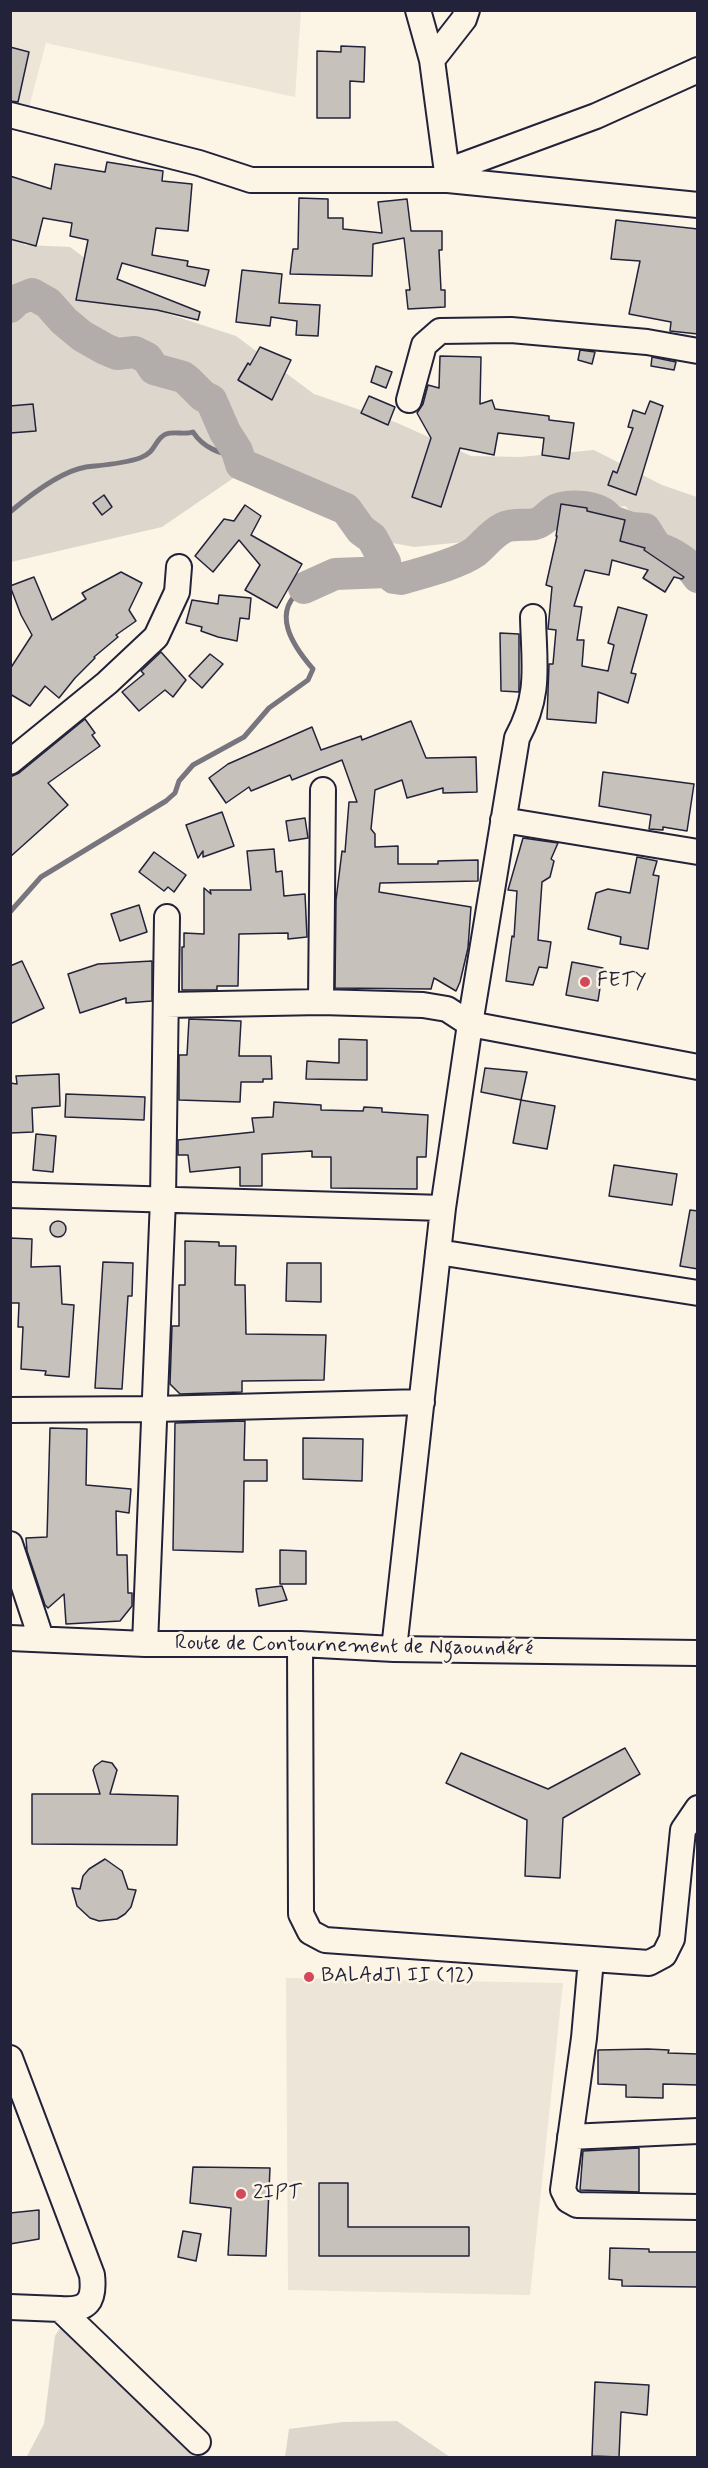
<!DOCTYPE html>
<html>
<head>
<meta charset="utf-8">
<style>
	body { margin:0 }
	#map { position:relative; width:708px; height:2468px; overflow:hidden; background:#fcf5e5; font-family:Mynerve,sans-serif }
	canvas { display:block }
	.frame { position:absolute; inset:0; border:12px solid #22223b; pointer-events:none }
</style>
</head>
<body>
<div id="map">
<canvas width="708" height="2468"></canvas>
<div class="frame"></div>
</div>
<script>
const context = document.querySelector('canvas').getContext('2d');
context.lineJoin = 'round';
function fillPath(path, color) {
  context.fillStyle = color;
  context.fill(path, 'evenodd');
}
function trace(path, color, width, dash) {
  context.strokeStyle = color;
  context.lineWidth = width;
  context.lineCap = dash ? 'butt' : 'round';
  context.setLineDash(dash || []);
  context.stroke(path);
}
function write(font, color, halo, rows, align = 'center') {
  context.font = font + ' Mynerve,sans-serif';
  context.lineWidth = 5;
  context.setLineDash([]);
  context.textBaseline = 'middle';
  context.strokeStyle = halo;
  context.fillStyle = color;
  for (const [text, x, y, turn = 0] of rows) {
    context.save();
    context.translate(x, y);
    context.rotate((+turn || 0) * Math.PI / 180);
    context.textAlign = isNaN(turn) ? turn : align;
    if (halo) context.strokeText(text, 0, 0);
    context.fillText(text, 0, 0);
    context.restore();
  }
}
fillPath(new Path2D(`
	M11,11H301L295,97L46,43L28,111L11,107Z
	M286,1978L563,1983L530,2295L288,2290Z`), '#ece5d8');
fillPath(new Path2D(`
	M11,234L25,245L70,247L153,309L236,336L314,394L395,422L471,456L520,457L594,450L662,485L697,497V588L690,572L625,506L549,518L474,541L414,547L355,536L309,496L235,477L162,527L11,562Z
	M73,2309L186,2415L194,2457L26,2458L44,2424L55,2336Z
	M397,2421L450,2457H285L289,2429L343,2422Z`), '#dcd6cc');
trace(new Path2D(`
	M10,512C29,496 61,471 86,467C104,465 122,464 140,458C157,452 154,439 166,434C174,431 185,435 193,432C204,449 220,453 238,457
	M10,912L41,877L166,801L175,793L179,781L193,765L244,737L269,708L308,680L313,669C293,646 269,611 304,588`), '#78757e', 5);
trace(new Path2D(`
	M10,307L17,300L32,294L48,303L64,321L82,336L105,349L117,354L135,352L147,358L154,369L183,377L188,381L203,396L211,400L225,432L237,451L241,464L346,509L361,530L372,538L385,562L387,572L394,578L401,579C421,573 458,564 475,552C485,544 491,534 503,528C513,523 524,526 535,524C544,522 550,512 558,509C572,504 602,506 609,520L631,528L645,529L657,548C672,552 689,563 698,577
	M304,588L335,574L387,572`), '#b2adab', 32);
const building = new Path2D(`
	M341,46L365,47L364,82L350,81V118H317V51L341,52Z
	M10,47L29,52L18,102L10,101Z
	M107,162L163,171L162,181L192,184L188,231L156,228L152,255L188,261L187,266L209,270L205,286L122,263L117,279L200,312L198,320L157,310L76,300L88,240L70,236L72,223L43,218L36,246L10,239V176L51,189L55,164L105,172Z
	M299,198L328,199V218H343V229L382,233L378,202L407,199L411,231H442V250H439L441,290H445V307L408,309L406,290H410L404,238L373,244L372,276L290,274L293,249H298Z
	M616,220L698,229V334L670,331L671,322L629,314L640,261L611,259Z
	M242,270L282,274L279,303L320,305L318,336L296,335L297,321L271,317L270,326L236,322Z
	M260,347L291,360L272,400L238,380L248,363L250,365Z
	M580,350L595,352L592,364L578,360Z
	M440,356L481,357L480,404L492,400L495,409L549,416V420L574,423L569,459L542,455L544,438L498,433L494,455L460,448L441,507L412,497L431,438L417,413L423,404L428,385L439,388Z
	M652,357L676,362L674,370L651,366Z
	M376,366L392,372L386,388L371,382Z
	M369,396L395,407L388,425L361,413Z
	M650,401L663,406L636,495L608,485L613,471L617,473L633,428L628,427L633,410L645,414Z
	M33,404L36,431L10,433V406Z
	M104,495L112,507L102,515L93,503Z
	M561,504L587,508V511L625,520L620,541L645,548L644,550L684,577L682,579L674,577L665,592L643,578L648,570L612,560L609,575L585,570L574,606L582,607L577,640H584L582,666L608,671L614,645L608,643L618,607L647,615L631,673L636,674L628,703L598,692L596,723L547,719L549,664H553L556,630L548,629L552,587L546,585L557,536H556Z
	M245,505L261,516L251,535L302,564L277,608L245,590L260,565L239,540L213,572L195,556L224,519L234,521Z
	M121,572L142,583L129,610L136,621L116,635L118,637L94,657L95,658L75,678L59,698L45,686L30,706L10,694V669L32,635L21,615L10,586L34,577L52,620L86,599L82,593Z
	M219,595L251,598L249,619L240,618L237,641L218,637L201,631L202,627L186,623L192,600L218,604Z
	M500,633L519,634V692L501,691Z
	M161,652L186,680L173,697L165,690L139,711L122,692L144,674L141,671Z
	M210,654L223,664L202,688L189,676Z
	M85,719L95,733L92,735L100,746L48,783L68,805L10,857V777L19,773Z
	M411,721L426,758L476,757L477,792L443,793V788L407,798L402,780L375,790L371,829L375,834V847L398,846V864H438V861L478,860V881L380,883L379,892L471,907L468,948L460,982L456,991L434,978L431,989L335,988L336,900L342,851L345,852L349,802H357L342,760L292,780L290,775L251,791L249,787L226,803L209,778L228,764L312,727L321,750L361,736L362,740Z
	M603,772L694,784L687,831L663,827V830L649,829L651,815L599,806Z
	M222,812L234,846L203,857V851L198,858L186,825Z
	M305,818L308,838L289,841L286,821Z
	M523,838L558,843L551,859L554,861L550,877L542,882L538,940L551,942L547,968L539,967L533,985L506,981L512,936L514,937L517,891L508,890Z
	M274,849L276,872L282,871L284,896L305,894L307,937L288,939V933L239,934L238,986H217V990H182V947H184V933L204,934V888L211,894L210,890H251L247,851Z
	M154,852L186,875L174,892L168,887L164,891L139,872Z
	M637,857L657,861L653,875L659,876L648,949L620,944L621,937L588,929L596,893L608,889L630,893Z
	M139,905L147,932L120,941L111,914Z
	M22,961L44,1008L10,1024V966Z
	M152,961V1001L126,1003V998L80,1013L68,974L98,964Z
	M572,962L603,968L598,1001L566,995Z
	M189,1019L241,1021L239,1056H271L272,1079H263V1082H241L240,1102L179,1100V1055H187Z
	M339,1039L367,1040V1080L306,1079L307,1061L339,1063Z
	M485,1068L527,1072L521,1100L481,1092Z
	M59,1074L60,1106L32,1108L33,1132L10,1133V1083L17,1084L16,1076Z
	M66,1094L145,1097L144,1120L65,1117Z
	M521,1100L555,1106L547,1149L513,1143Z
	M274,1102L321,1105V1110L363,1111L364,1107L382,1108V1112L428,1115L426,1157H417V1189L331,1188V1157H312V1151L262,1154V1186H240V1167L190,1172L188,1155H178V1140L254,1132L252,1118L273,1117Z
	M36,1134L56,1136L53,1172L33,1170Z
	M614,1165L677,1174L672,1205L609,1196Z
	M690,1210L698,1211V1269L680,1266Z
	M50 1229a8 8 0 1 1 16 0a8 8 0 1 1-16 0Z
	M10,1238L32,1239L31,1267L60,1266L62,1304L74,1305L69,1377L45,1375L46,1371L21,1369L23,1327H18L19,1303H10Z
	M185,1241L219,1242V1246H236L235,1285H245L246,1334L326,1335L324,1380L242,1381V1392L180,1394L170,1384L172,1326H179V1285H185Z
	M103,1262L133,1263L132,1296H128L122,1389L95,1388Z
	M287,1263H321V1302L286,1301Z
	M245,1421L244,1460H267V1481H244L243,1552L173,1550L175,1423Z
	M50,1428L87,1429L86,1485L131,1489L129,1513L116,1511L117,1555H127L128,1593H132V1606L120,1621L66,1624L64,1594L48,1608L45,1605L27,1551L26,1538L47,1537Z
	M303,1438L363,1439L362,1481L303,1479Z
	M280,1550L306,1551V1584H280Z
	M282,1586L287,1600L259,1606L256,1589Z
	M625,1748L640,1774L563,1818L560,1878L525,1876L527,1820L446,1783L461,1753L548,1789Z
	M102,1761L112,1763L117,1770L110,1794L178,1796L177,1845L32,1844V1794H100L93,1770L95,1766Z
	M105,1859L122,1871L128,1889L136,1890L131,1907L125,1914L117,1919L99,1921L90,1918L77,1906L72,1888L80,1889L83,1876L89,1869Z
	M648,2049L669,2050L668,2053L698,2054V2085L663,2084V2098L626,2097V2085L598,2084V2050Z
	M639,2148V2192L580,2190L583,2151Z
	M193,2167L270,2168L266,2256L228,2255L231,2208L190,2203Z
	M319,2183H348V2227H469V2256H319Z
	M39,2210V2239L10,2244V2213Z
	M183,2231L201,2234L196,2261L178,2257Z
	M610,2248L649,2249V2252H698V2287L622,2286V2280L609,2279Z
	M595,2382L649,2385L647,2415L621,2412L619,2457L592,2456Z`);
fillPath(building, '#c6c1bb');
trace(building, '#22223b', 1.5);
const minor = new Path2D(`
	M418,10L432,60L448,180
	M432,60L464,19L467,10
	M10,115L199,163L251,180H448L698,205
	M447,171L596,116L698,70
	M409,400L424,345L440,331L511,330L647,342L698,351
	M10,762L107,683L156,637L177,592L179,567
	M503,820L698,852
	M321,1002L323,790
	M166,1005L321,1002L423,1005L447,1009L470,1024L698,1067
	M10,1195L443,1208
	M438,1252L698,1293
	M10,1410L155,1409L422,1402
	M10,1544L41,1638
	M10,1638L145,1644H300L394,1649L698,1653
	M145,1644L163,1199L167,917
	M300,1644L301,1914L310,1932L325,1940L649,1963L664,1955L672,1939L683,1830L698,1808
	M394,1649L443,1208L470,1024L517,738C541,694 534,665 533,617
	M591,1959L584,2038L563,2190L568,2200L577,2205L698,2207
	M10,2058L92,2275C95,2301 88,2311 60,2309
	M570,2137L698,2131
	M10,2307L60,2309L198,2442`);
trace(minor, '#22223b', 28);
trace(minor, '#fcf5e5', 24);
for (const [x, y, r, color] of [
	[585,982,6,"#d1495b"],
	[309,1977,6,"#d1495b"],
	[241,2194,6,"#d1495b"]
]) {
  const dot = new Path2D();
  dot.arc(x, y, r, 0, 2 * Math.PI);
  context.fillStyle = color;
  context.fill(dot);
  trace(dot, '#fcf5e5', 2);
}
write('21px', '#22223b', '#fcf5e5', [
	["FETY",597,982],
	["BALAdJI II (12)",321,1977],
	["2IPT",253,2194]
], 'left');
write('21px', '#22223b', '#fcf5e5', [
	["Route de Contournement de Ngaoundéré",354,1647,1]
]);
</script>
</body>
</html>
